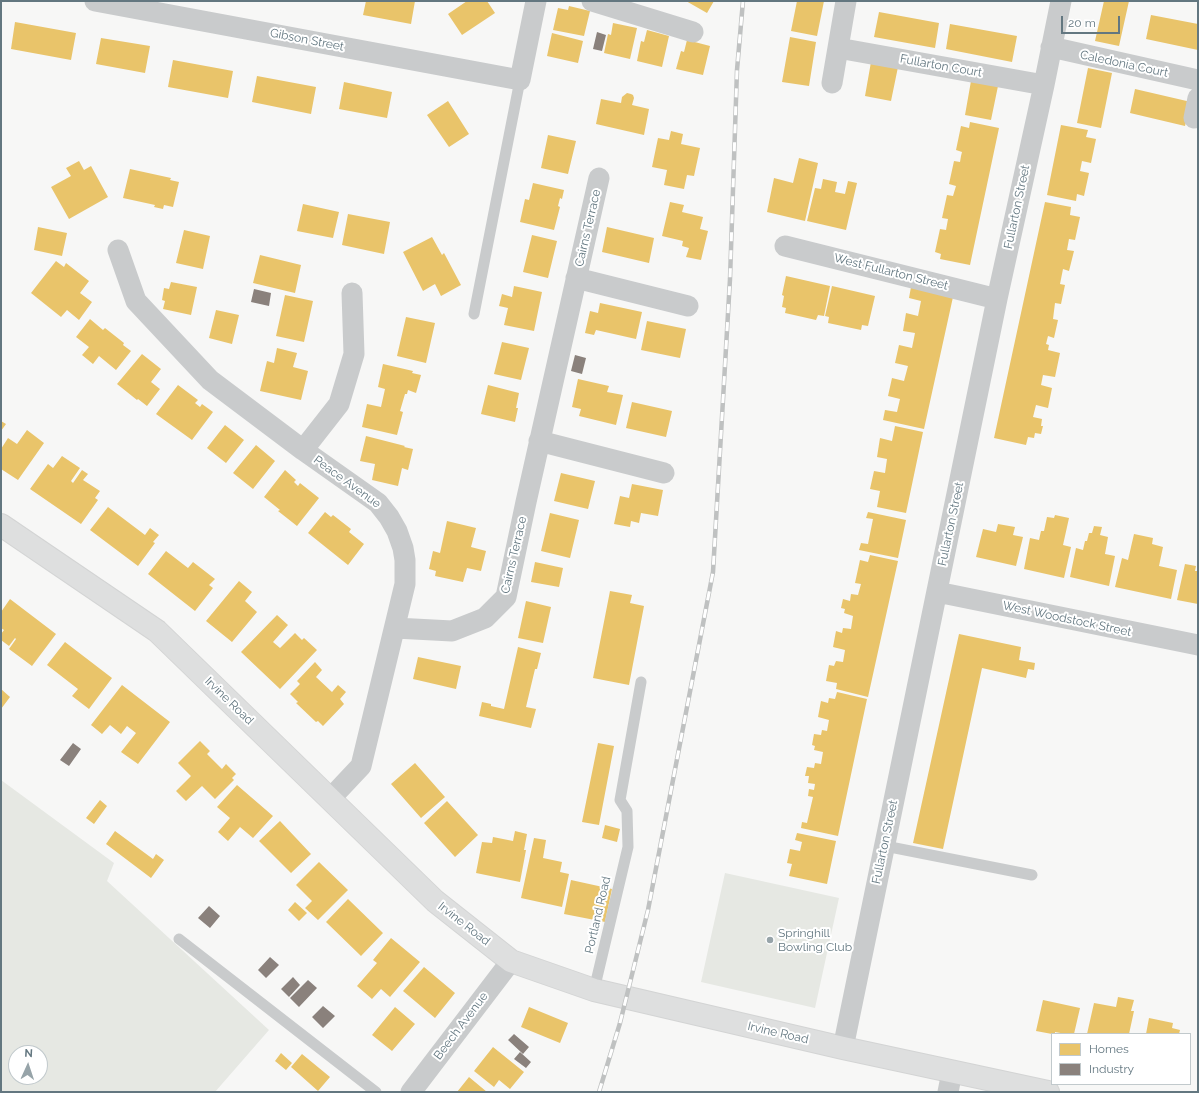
<!DOCTYPE html>
<html>
<head>
<meta charset="utf-8">
<style>
	body { margin:0 }
	#map { position:relative; width:1199px; height:1093px; overflow:hidden; background:#f7f7f6; font-family:Raleway,sans-serif }
	canvas { display:block }
	.frame { position:absolute; inset:0; border:2px solid #637780; pointer-events:none }
	.legend { position:absolute; left:1051px; top:1033px; width:140px; height:52px; box-sizing:border-box; background:#fff; border:1px solid #c1c9cc; margin:0; padding:5px 7px; list-style:none; font-size:12px; color:#637780 }
	.legend li { display:flex; align-items:center; gap:8px; height:20px }
	.legend b { width:20px; border:1px solid #c1c9cc }
	.north { position:absolute; left:8px; top:1045px; width:40px; height:40px; box-sizing:border-box; background:#fff; border:1px solid #c1c9cc; border-radius:50%; rotate:3deg; font-size:11px; font-weight:700; line-height:16px; text-align:center; color:#637780 }
	.north::after { content:''; display:block; margin:auto; width:14px; height:18px; background:#97a4a9; clip-path:polygon(50% 0,100% 100%,50% 72%,0 100%) }
	.scale { position:absolute; left:1061px; top:16px; width:59px; height:18px; box-sizing:border-box; border:2px solid #637780; border-top:0; padding-left:5px; font-size:12px; line-height:14px; white-space:nowrap; color:#637780; -webkit-text-stroke:3px #fff; paint-order:stroke }
</style>
</head>
<body>
<div id="map">
<canvas width="1199" height="1093"></canvas>
<div class="frame"></div>
<ul class="legend">
<li><b style="height:11px;background:#e9c46a"></b>Homes</li>
<li><b style="height:11px;background:#8a817c"></b>Industry</li>
</ul>
<div class="north">N</div>
<div class="scale">20 m</div>
</div>
<script>
const context = document.querySelector('canvas').getContext('2d');
context.lineJoin = 'round';
function fillPath(path, color) {
  context.fillStyle = color;
  context.fill(path, 'evenodd');
}
function trace(path, color, width, dash) {
  context.strokeStyle = color;
  context.lineWidth = width;
  context.lineCap = dash ? 'butt' : 'round';
  context.setLineDash(dash || []);
  context.stroke(path);
}
function write(font, color, halo, rows, align = 'center') {
  context.font = font + ' Raleway,sans-serif';
  context.lineWidth = 4;
  context.setLineDash([]);
  context.textBaseline = 'middle';
  context.strokeStyle = halo;
  context.fillStyle = color;
  for (const [text, x, y, turn = 0] of rows) {
    context.save();
    context.translate(x, y);
    context.rotate((+turn || 0) * Math.PI / 180);
    context.textAlign = isNaN(turn) ? turn : align;
    if (halo) context.strokeText(text, 0, 0);
    context.fillText(text, 0, 0);
    context.restore();
  }
}
fillPath(new Path2D(`
	M1,780L114,863L107,881L269,1030L215,1092H1ZM16,1053H40V1077H16Z
	M725,873L839,898L815,1008L701,982Z`), '#e6e8e3');
fillPath(new Path2D(`
	M366,1H415L411,24L363,15Z
	M467,1H487L495,13L462,35L448,14Z
	M686,1H714L707,13Z
	M797,1H824L817,36L791,31Z
	M1104,1H1129L1119,46L1095,41Z
	M569,6L590,11L584,36L553,30L558,8L568,10Z
	M879,12L939,23L935,48L874,37Z
	M1151,15L1198,24V50L1146,39Z
	M15,22L76,33L71,60L11,49Z
	M613,23L637,28L630,59L604,53L608,34L611,35Z
	M950,24L1017,36L1012,62L946,49Z
	M647,30L669,36L662,67L637,61L641,41L644,42Z
	M552,33L583,41L578,63L547,56Z
	M790,37L816,42L809,86L782,82Z
	M101,38L150,46L145,73L96,64Z
	M687,40L710,46L703,75L676,69L681,51L684,52Z
	M173,60L233,71L228,98L168,87Z
	M871,62L898,67L891,101L865,96Z
	M1088,68L1112,73L1101,128L1077,123Z
	M257,76L316,87L311,114L252,102Z
	M971,81L998,86L991,120L965,115Z
	M344,82L392,92L387,118L339,109Z
	M1135,89L1191,102L1185,126L1130,113Z
	M627,93L631,94L633,95L634,98L632,105L649,109L644,135L596,124L601,99L621,103L622,97Z
	M448,101L469,134L449,147L427,115Z
	M970,122L999,128L970,265L940,259L941,254L935,252L940,229L946,230L948,219L942,218L947,195L953,196L956,186L949,184L954,161L960,162L961,156L962,152L956,150L961,126L969,128Z
	M1061,125L1088,130L1086,137L1096,139L1091,163L1082,161L1080,171L1089,173L1084,196L1077,194L1076,201L1047,195Z
	M671,131L683,134L681,144L700,148L694,176L687,175L684,189L664,185L667,170L652,167L658,138L669,140Z
	M548,135L576,141L568,174L541,168Z
	M799,158L818,163L805,221L767,212L774,178L793,183Z
	M79,161L84,170L91,166L108,197L69,219L51,187L71,176L66,168Z
	M130,169L171,178L170,180L179,182L173,207L164,205L163,209L154,207L155,205L123,198Z
	M823,179L837,182L835,192L845,194L848,181L857,183L846,230L807,221L815,188L821,189Z
	M533,183L564,190L562,199L560,198L558,206L560,207L554,230L520,222L525,199L529,200Z
	M670,202L684,205L682,212L703,217L700,229L708,231L701,260L686,257L689,248L682,246L683,241L662,236Z
	M1045,202L1071,207L1070,215L1080,217L1075,240L1069,239L1067,250L1074,251L1069,271L1063,269L1060,284L1065,285L1061,304L1055,303L1053,319L1058,320L1054,338L1048,336L1046,344L1049,345L1048,350L1060,353L1055,377L1043,375L1041,385L1052,388L1048,408L1036,405L1033,417L1042,419L1041,426H1043L1041,434L1035,433L1034,438L1028,437L1026,445L994,438Z
	M303,204L339,212L333,238L297,231Z
	M348,214L390,222L384,254L342,245Z
	M38,227L67,233L62,256L34,250Z
	M607,227L654,238L649,263L602,252Z
	M184,230L210,236L203,269L176,263Z
	M532,235L557,241L548,278L523,272Z
	M432,237L442,255L444,253L461,285L441,296L435,284L423,291L403,252Z
	M260,255L301,265L295,293L253,283Z
	M56,261L64,267L66,263L89,281L80,293L92,302L79,320L67,310L61,317L31,293Z
	M786,276L830,286L824,316L818,315L816,320L785,313L786,308L782,307L784,296L782,295Z
	M171,282L197,287L191,315L163,309L165,301L162,300L164,288L169,289Z
	M514,286L542,292L534,331L504,325L508,308L499,306L502,294L512,297Z
	M832,286L875,296L868,326L862,325L861,330L828,323L829,317L825,316Z
	M911,287L953,297L924,429L883,420L885,410L897,412L900,399L888,396L892,378L904,381L908,366L895,363L899,345L912,348L915,333L903,331L906,313L918,316L921,301L909,298Z
	M285,295L313,301L304,342L276,336Z
	M600,303L642,312L636,339L596,330L594,335L585,333L590,311L598,313Z
	M216,310L239,315L232,344L209,338Z
	M406,317L435,323L426,363L397,356Z
	M90,319L103,330L105,328L124,343L123,345L131,351L116,370L99,356L93,364L82,355L89,347L76,337Z
	M647,321L686,329L680,358L641,350Z
	M502,342L529,348L521,380L494,374Z
	M277,348L297,353L293,367L308,371L301,400L260,391L267,361L274,363Z
	M142,354L161,369L151,382L160,389L147,406L138,399L137,400L117,384Z
	M383,364L413,371L412,373L421,375L416,393L408,390L407,394H405L400,411L403,412L397,435L362,427L367,404L381,407L385,389L378,387Z
	M578,379L609,386L607,392L623,395L616,425L579,416L581,409L572,407Z
	M178,385L198,400L195,403L200,407L202,404L213,412L192,440L156,414Z
	M488,385L519,393L516,408H518L515,422L481,414Z
	M632,402L672,411L666,437L626,428Z
	M1,421L6,424L1,431Z
	M225,425L244,440L226,463L207,448Z
	M895,426L923,432L906,513L877,507L880,491L870,489L874,471L885,473L887,459L877,457L880,438L892,441Z
	M27,430L44,443L18,480L1,469V449L8,438L17,444Z
	M366,436L405,446L404,447L413,449L408,470L402,468L398,486L372,480L375,464L360,461Z
	M256,445L275,461L253,489L233,473Z
	M62,456L80,468L71,481L73,483L82,470L88,474L83,480L100,491L95,498L98,500L81,524L30,489L48,464L53,468Z
	M285,470L296,480L294,482L298,486L300,483L319,498L297,526L278,511L280,510L264,497Z
	M561,473L595,481L588,509L554,501Z
	M632,484L663,490L658,516L641,513L639,523L631,521L630,527L614,524L620,496L629,498Z
	M108,507L145,535L150,528L159,535L153,542L155,543L138,566L90,530Z
	M325,512L331,517L333,515L351,529L349,532L364,544L348,565L308,533Z
	M868,512L906,520L898,558L859,550L861,543L868,544L873,519L866,518Z
	M550,513L579,520L570,558L541,551Z
	M1055,515L1069,518L1063,545L1071,547L1064,578L1024,569L1030,538L1039,540L1041,531H1044L1047,517L1054,518Z
	M447,521L476,528L471,547L486,551L481,571L467,568L463,582L435,576L436,571L429,569L433,551L440,553Z
	M998,524L1015,527L1013,535L1023,537L1016,566L976,557L983,529L996,532Z
	M1094,526L1102,527L1100,535L1108,537L1105,554L1115,556L1109,586L1070,577L1076,548L1083,550L1085,541H1087L1089,533H1092Z
	M1134,534L1153,538L1152,544L1163,547L1159,566L1177,570L1171,599L1115,587L1122,558L1128,560Z
	M166,551L188,568L193,562L215,579L209,585L213,588L195,611L148,574Z
	M870,555L898,561L868,697L836,689L837,683L826,681L829,665L834,666L836,661L843,662L845,650L833,647L836,631L842,633L843,628L851,629L853,616L844,613L845,609L841,608L843,599L850,601L851,594L858,595L861,584L855,583L860,560L868,562Z
	M535,562L563,568L559,587L531,582Z
	M1185,564L1196,566L1195,571H1198V604L1177,600Z
	M239,581L252,592L245,601L257,612L232,642L206,621Z
	M610,591L632,595L630,603L644,606L629,685L593,678Z
	M10,599L56,634L32,666L9,649L16,639L15,638L9,646L1,640V634L4,630L1,628V612Z
	M526,601L551,607L543,643L518,638Z
	M277,615L288,625L273,642L280,648L295,633L302,640L304,638L317,650L280,689L241,652Z
	M959,634L1021,647L1019,660L1035,663L1034,670L1028,669L1026,678L982,668L943,849L913,843Z
	M65,642L112,678L89,709L72,696L78,689L47,665Z
	M518,647L541,653L537,669H535L526,707L536,709L531,728L479,716L482,702L491,704V706L504,709Z
	M418,657L461,666L456,689L413,679Z
	M315,662L322,670L316,677L332,692L338,685L346,692L340,699L344,704L323,726L318,721L316,722L296,703L298,702L290,694L300,684L297,681Z
	M122,685L170,722L138,764L121,752L136,733L127,726L121,734L110,725L102,734L91,725Z
	M1,689L10,697L1,709Z
	M837,692L867,699L838,836L801,828L802,822L807,823L813,797L808,796L809,789L814,790L815,784L808,783L809,776H805L807,767L814,768L815,763L821,764L823,752L814,750L815,746L812,745L814,734L821,735L822,730L827,731L829,720L818,717L821,701L828,703L829,698L835,699Z
	M200,741L210,751L207,754L222,769L226,764L236,774L232,778L234,780L215,799L202,786L186,801L176,791L191,776L178,763Z
	M598,743L614,746L599,825L582,822Z
	M415,763L445,797L421,818L391,784Z
	M237,785L273,816L253,838L240,827L228,841L218,832L230,818L217,807Z
	M100,800L107,806L94,824L86,818Z
	M447,801L478,835L455,857L424,823Z
	M280,821L311,854L291,873L259,841Z
	M605,825L620,829L617,842L602,838Z
	M115,831L153,859L156,854L164,860L151,878L106,844Z
	M515,831L527,834L524,850H526L520,882L476,873L482,842L492,843L493,837L513,841Z
	M797,833L836,841L827,884L789,876L792,864L787,863L790,849L800,851L802,842L795,840Z
	M534,838L546,840L543,858L562,862L560,872L569,874L562,907L521,898Z
	M319,862L348,890L318,920L305,908L312,901L296,885Z
	M571,880L612,889L605,922L564,914Z
	M348,899L383,933L361,956L326,922Z
	M295,902L307,913L299,921L288,910Z
	M391,938L420,962L390,997L381,989L372,999L357,986L377,963L373,960Z
	M424,967L455,993L435,1018L403,991Z
	M1118,997L1134,1000L1131,1011H1134L1129,1034H1087L1094,1003L1116,1007Z
	M1043,1000L1080,1008L1074,1034H1066L1055,1032V1034H1052L1036,1031Z
	M395,1007L415,1024L392,1051L372,1035Z
	M529,1007L568,1023L560,1043L521,1027Z
	M1149,1018L1173,1023L1172,1028L1180,1030L1179,1034H1146Z
	M493,1047L524,1072L510,1089L499,1080L494,1087L474,1071Z
	M281,1053L292,1063L286,1070L275,1061Z
	M302,1054L330,1077L318,1091L291,1067Z
	M469,1077L487,1092H457Z`), '#e9c46a');
fillPath(new Path2D(`
	M597,32L606,35L602,51L593,49Z
	M254,289L271,293L269,306L251,302Z
	M575,355L586,358L582,374L571,371Z
	M73,743L81,749L69,766L60,760Z
	M209,906L220,916L210,928L198,918Z
	M270,957L279,965L266,978L258,970Z
	M293,977L300,985L289,997L281,989Z
	M308,980L317,988L299,1007L290,998Z
	M323,1006L335,1016L323,1028L312,1017Z
	M514,1034L529,1047L523,1054L508,1040Z
	M520,1052L531,1062L526,1068L514,1059Z`), '#8a817c');
const secondary = new Path2D(`
	M1,525L157,631L435,901L511,961L594,990L843,1048L1048,1092`);
trace(secondary, '#d3d4d4', 24);
trace(new Path2D(`
	M474,314L520,80
	M885,846L1032,875
	M179,939L376,1092
	M594,990L628,847L627,811L620,800L641,682`), '#c9cbcc', 11);
trace(new Path2D(`
	M95,1L520,80L536,1
	M592,1L693,32
	M1051,47L1198,80
	M838,48L1044,85
	M832,83L846,1
	M1194,118L1198,98
	M785,246L997,299
	M118,250L136,301L210,380L303,450L378,503L389,517L397,531L403,548L405,560V584L361,766L330,799
	M576,278L688,306
	M539,441L664,473
	M303,450L339,404L354,354L352,293
	M937,592L1198,645
	M395,628L452,631L485,618L506,597L526,502L599,178
	M843,1048L997,299L1044,85L1061,1
	M411,1092L511,961
	M948,1092L952,1072`), '#c9cbcc', 21);
trace(secondary, '#dedfdf', 22);
const rail = new Path2D(`
	M599,1092L620,1023L648,910L713,572L730,279L737,70L743,1`);
trace(rail, '#bfc1c1', 4.5);
trace(rail, '#fff', 3, [9]);
for (const [x, y, r, color] of [
	[770,940,4,"#97a4a9"]
]) {
  const dot = new Path2D();
  dot.arc(x, y, r, 0, 2 * Math.PI);
  context.fillStyle = color;
  context.fill(dot);
  trace(dot, '#fff', 1.5);
}
write('12px', '#637780', '#fff', [
	["Gibson Street",307,40,11],
	["Caledonia Court",1124,64,12],
	["Fullarton Court",941,66,10],
	["Fullarton Street",1017,207,-78],
	["Cairns Terrace",588,228,-77],
	["West Fullarton Street",891,272,14],
	["Peace Avenue",347,482,36],
	["Fullarton Street",951,524,-78],
	["Cairns Terrace",514,555,-77],
	["West Woodstock Street",1067,619,12],
	["Irvine Road",229,701,44],
	["Fullarton Street",885,842,-78],
	["Portland Road",598,915,-77],
	["Irvine Road",464,924,38],
	["Beech Avenue",461,1026,-53],
	["Irvine Road",778,1033,13]
]);
write('12px', '#637780', '#fff', [
	["Springhill",778,933],
	["Bowling Club",778,947]
], 'left');
</script>
</body>
</html>
